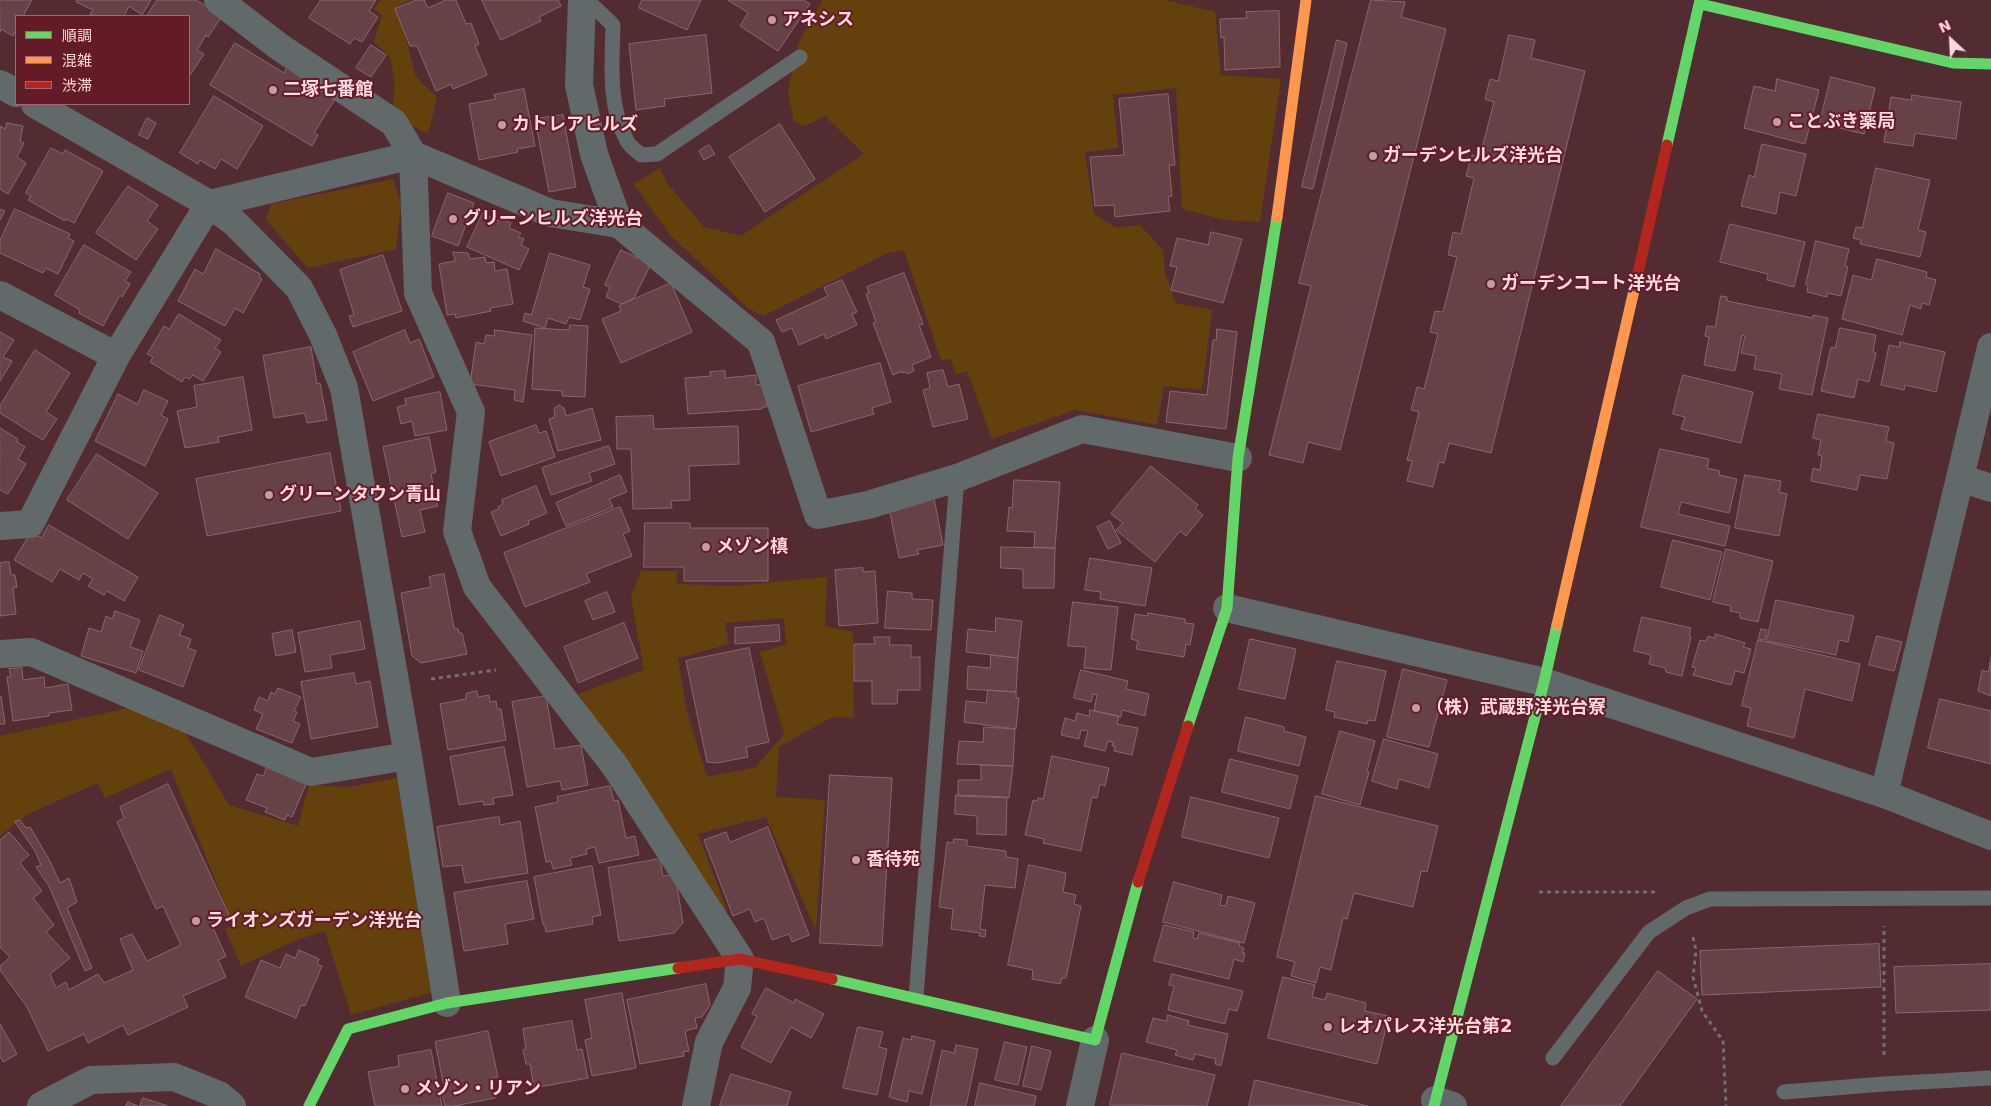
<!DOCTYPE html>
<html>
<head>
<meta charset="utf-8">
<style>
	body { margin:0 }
	#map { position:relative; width:1991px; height:1106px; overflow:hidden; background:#532c32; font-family:"DejaVu Sans","Noto Sans JP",sans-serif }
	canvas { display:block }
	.legend { position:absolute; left:15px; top:15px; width:175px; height:90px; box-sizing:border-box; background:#641b28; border:1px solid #a26770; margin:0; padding:6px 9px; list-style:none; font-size:15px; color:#ffd9db }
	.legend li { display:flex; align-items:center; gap:10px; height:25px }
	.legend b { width:25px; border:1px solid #a26770 }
	.north { position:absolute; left:1926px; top:15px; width:50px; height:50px; -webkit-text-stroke:4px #641b28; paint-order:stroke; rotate:335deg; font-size:14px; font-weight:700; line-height:20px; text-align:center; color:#ffd9db }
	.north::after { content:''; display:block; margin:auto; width:18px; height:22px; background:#ffd9db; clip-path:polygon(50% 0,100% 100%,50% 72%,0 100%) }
</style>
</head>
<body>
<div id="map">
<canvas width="1991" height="1106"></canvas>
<ul class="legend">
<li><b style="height:6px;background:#63d668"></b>順調</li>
<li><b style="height:6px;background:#ff974d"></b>混雑</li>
<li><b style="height:6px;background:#b3261e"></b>渋滞</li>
</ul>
<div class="north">N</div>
</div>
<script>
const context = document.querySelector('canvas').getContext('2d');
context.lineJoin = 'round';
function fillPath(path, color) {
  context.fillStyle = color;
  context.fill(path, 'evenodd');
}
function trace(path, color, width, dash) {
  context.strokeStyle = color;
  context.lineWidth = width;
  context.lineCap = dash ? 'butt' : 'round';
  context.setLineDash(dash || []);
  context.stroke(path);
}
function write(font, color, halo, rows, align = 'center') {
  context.font = font + ' "DejaVu Sans","Noto Sans JP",sans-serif';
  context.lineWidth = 4;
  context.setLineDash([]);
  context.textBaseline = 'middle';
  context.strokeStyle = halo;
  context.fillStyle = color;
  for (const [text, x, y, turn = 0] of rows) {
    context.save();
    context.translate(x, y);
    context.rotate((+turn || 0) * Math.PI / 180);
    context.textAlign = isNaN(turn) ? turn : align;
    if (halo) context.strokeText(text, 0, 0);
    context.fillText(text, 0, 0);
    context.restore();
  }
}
fillPath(new Path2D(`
	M381,0H411L397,6L416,77L437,97L428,134L392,115L395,81L390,57L374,42L382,15L374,9Z
	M823,0H1164L1215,12L1221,75L1281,79L1260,222L1225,220L1182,209L1176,88L1113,95L1118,148L1085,152L1094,214L1116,228L1140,225L1163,250L1165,273L1176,303L1212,310L1202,390L1164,386L1157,425L1075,410L992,439L967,371L956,375L951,359L941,360L904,250L888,253L763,316L748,308L669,234L634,184L660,168L667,183L704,227L741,236L864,154L825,116L805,126L794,122L788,90L798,43Z
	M393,179L401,204L396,249L308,268L266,220L271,204Z
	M641,571H677V584L733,586L827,577L825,626L853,632L854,718L832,717L779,747L776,797L825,800L816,930L766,817L698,834L727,910L722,911L623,756L578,694L644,670L631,597ZM784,618L786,645L760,652L784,734L756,767L707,777L686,708L678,658L729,644L725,623Z
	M129,708L185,732L229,805L298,826L309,785L350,787L400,777L436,991L351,1015L325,931L299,939L241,966L225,929L233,924L171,769L105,798L98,783L28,814L0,836V736Z`), '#64410c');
const building = new Path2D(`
	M0,0H32L23,16H16V29L13,36L1,29L0,32Z
	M77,0H151L142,15L129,6L124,16H94L90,14L93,10L76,2Z
	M157,0H196L222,16L208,37L206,35L197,50L204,54L190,75L189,74V16H147Z
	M321,0H376L369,11L378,17L362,42L354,38L350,44L309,18Z
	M417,0H424L428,8L444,1V0H456L466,24L471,23L479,44L475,46L487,75L453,89L451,84L436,91L417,46H410L395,9Z
	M482,0H558L561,6L539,17L541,21L501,40Z
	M642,0H701L687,30L639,8Z
	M728,0H804L810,4L778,51L740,26L748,13Z
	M1371,0L1405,2L1401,17L1446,29L1340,450L1308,442L1303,463L1269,455L1311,286L1299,283Z
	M1279,11L1280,67L1225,70L1224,37L1221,38L1220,19L1247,18L1246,12Z
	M706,35L712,93L664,99L665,106L636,110L629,44Z
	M1509,35L1535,40L1531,58L1585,71L1491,453L1449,443L1444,463L1439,462L1433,487L1407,481L1412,461L1407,460L1419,412L1411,410L1417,387L1424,389L1438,334L1430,332L1435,311L1443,312L1457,257L1448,255L1453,232L1461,234L1474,178L1466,176L1472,155L1480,156L1494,102L1485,99L1490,79L1498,81Z
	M1337,40L1347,43L1313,189L1302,187Z
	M235,43L284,73L288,66L337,96L314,133L318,135L312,146L210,85Z
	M371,45L386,55L371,77L356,68Z
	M1831,77L1875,88L1864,134L1820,123Z
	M1777,79L1819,90L1805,144L1744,128L1754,86L1775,91Z
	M524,89L535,146L517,149L518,152L479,160L469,104L496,99L494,95Z
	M1168,94L1175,165H1169L1172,196L1168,197L1170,211L1115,217L1114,205L1095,206L1090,157L1124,155L1119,99Z
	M1912,95L1961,102L1956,139L1915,133L1913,146L1884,142L1891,97L1911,100Z
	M214,96L263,126L237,169L221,159L215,169L200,160L198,164L180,153Z
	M563,115L576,187L549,192L535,119Z
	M147,118L156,123L148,139L139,135Z
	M7,123L23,126L20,141L24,143L17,157L26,163L8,194L0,189V126L5,129Z
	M780,124L815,179L765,212L729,157Z
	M1762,144L1806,154L1796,196L1780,192L1776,214L1741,206L1749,175L1754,177Z
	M709,145L715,154L704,160L699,151Z
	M51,148L63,154L65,150L103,171L74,223L66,219L65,221L28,200L31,196L26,193Z
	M1876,168L1930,180L1918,230L1926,232L1920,257L1860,244L1861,240L1853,238L1856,227L1862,228Z
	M128,186L158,205L147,221L158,229L136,260L96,233Z
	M448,193L474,203L458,246L432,236Z
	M0,209L5,211L0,220Z
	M15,209L70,234L68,238L74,241L58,274L46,268L43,273L0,253V241Z
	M483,213L499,221L500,218L511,223L509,228L521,233L518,237L524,239L521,245L529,249L519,270L467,247Z
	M1730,224L1805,242L1794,287L1767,280L1768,274L1720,262Z
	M1211,232L1242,239L1223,303L1171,290L1177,267L1170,266L1177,238L1208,245Z
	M1816,241L1849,249L1845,266L1848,267L1841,296L1827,293V297L1807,292L1808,286L1806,285Z
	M84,245L131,272L125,281L130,284L122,297L120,295L103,326L79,313L80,310L55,295Z
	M216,249L260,274L259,277L262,279L243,313L235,308L225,326L178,301L195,269L203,274Z
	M621,250L651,264L634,298L622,304L606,297L610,287L605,285Z
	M453,252L468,253L470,259L485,257L486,263L494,262L495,271L507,269L513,304L490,308L491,311L456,318L455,314L447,315L439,264L455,261Z
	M550,253L590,265L583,287L590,289L580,320L569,317L566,324L548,318L545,328L523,321L525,313L531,315Z
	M383,255L402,311L353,327L349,316L354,315L340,270Z
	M1877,259L1927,272L1926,277L1936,280L1929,305L1922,303L1921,309L1910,305L1902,335L1842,319L1853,275L1871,280Z
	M904,273L923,324L919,325L931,357L912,365L914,371L907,374L906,372L902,373V371L893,375L873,323L876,322L866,294L869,293L867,287Z
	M842,280L857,312L852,314L857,325L826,339L824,334L799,345L792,328L782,332L776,320L828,296L824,288Z
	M671,283L692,332L621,363L602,319L621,311L619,306Z
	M1721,296L1727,297V301L1813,318V315L1828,318L1812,395L1779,389L1782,374L1754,369L1756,356L1741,353L1745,336L1742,335L1735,371L1704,365L1709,337L1705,336L1707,326L1715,327Z
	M179,314L221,340L215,348L221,352L203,381L193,375L189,379L185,377L182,382L150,362L153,357L147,354L164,326L169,329Z
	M570,325L588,326L585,397L562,396V391L532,389L535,328L569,330Z
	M1840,328L1876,335L1873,352L1876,353L1869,382L1858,379L1854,398L1821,391L1831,347L1835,348Z
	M1217,329L1237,332L1226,429L1166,422L1170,391L1207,395L1213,340H1216Z
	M405,330L410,343L419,339L434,377L373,401L353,352Z
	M495,330L532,335L523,402L514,400L515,390L470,384L476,342L484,344L486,335L494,336Z
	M0,332L14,340L3,357L12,361L0,381Z
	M1900,342L1945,352L1936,392L1905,385L1904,390L1881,385L1889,345L1899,347Z
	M311,347L317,384L320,383L327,420L307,423L305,413L274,418L263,356Z
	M35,350L70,373L46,412L57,419L43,440L0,413V406Z
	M880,363L891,402L872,408L874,414L811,432L798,386Z
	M943,370L948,387L959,384L968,419L933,427L923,390L930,388L927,373Z
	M725,371V378L756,375V385L765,384L767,407H762V409L688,414L685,378L711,376L710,372Z
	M1683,375L1753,392L1741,443L1681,429L1685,417L1673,414Z
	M243,377L252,430L218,437L219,442L185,448L177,411L197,407L194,386Z
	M144,390L168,401L161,415L168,419L145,466L95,441L118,394L137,404Z
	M440,392L447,430L415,436L412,421L401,424L397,407L406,405L405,399Z
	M559,405L564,408L566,416L592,408L601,440L558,451L549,419L555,417L554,409Z
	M1818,414L1889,427L1886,441L1894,443L1887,479L1860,475L1857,490L1811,481L1813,468L1820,470L1822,456L1818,455L1821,440L1813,438Z
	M653,416L654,429L738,426L739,464L689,466L690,500L671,501L672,508L633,509L631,449H617L616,417Z
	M536,425L539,433L546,431L555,457L501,476L489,442Z
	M0,428L18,439L17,442L25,447L18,459L26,464L8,494L0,490Z
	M429,437L436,472L431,474L438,506L420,510L425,532L402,537L383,447Z
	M609,446L615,464L589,473L592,481L551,495L542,468Z
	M1660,449L1709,459L1707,468L1720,471L1719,475L1737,479L1729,513L1681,502L1678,514L1730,526L1725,546L1641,527Z
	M330,453L341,511L207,536L196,479Z
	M97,454L158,493L128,539L67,500Z
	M1151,466L1198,505L1195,508L1203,515L1186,536L1180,531L1155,562L1116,530L1123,523L1111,514Z
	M620,475L627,492L609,499L613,507L566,526L556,503Z
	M1745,475L1781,481L1779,492L1787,494L1779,536L1735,528Z
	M1014,480L1060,482L1055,548L1034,547L1035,532L1007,531L1009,507L1012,508Z
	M536,486L547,513L528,521L529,524L501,536L491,512L499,509L498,507L503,504L502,500Z
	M934,498L943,545L917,550L919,554L899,558L889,508Z
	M620,507L630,531L623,534L632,556L586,574L590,582L525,607L504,553Z
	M1110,521L1121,543L1108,549L1097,527Z
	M645,523H690V528H768V581H684V567H644Z
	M49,525L138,577L124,601L107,591L104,595L88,586L93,579L83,573L79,580L60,569L52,582L14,560L31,532L41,538Z
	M1673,540L1722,552L1710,600L1661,587Z
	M1001,547L1055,548L1054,588H1023V569L1001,568Z
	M1726,549L1773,561L1758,622L1740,618V613L1730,611L1731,606L1713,602Z
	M1090,558L1152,568L1145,606L1100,599L1101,592L1085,590Z
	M9,562L11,575H15L17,587L13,588L16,614L0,616V563Z
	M863,568V572L875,571L878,623L839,626L835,570Z
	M444,574L454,628L458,629L459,633H462L467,654L421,663L412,656L401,593L431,587L429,577Z
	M888,591L912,593V599L933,600L931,630L885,628Z
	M607,592L615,612L593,620L585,601Z
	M1776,600L1854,616L1848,642L1839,640L1836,655L1767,641Z
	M1073,602L1118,607L1111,670L1084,668L1086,647L1068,646Z
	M115,611L140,620L130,647L143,651L136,673L81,656L89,628L101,632L106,616L112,619Z
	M1148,613L1185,619V623L1194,624L1190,645L1186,644L1184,657L1136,649L1138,641L1131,639L1135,614L1147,616Z
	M160,615L184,625L179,635L191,639L188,648L196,651L183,687L139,670Z
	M1642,617L1691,628L1689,635L1691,636L1682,676L1666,672L1665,668L1649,664L1651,655L1634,651Z
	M996,618L1022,621L1018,658L966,652L968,629L995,632Z
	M360,621L365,649L330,655L332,668L305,672L298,633Z
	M624,623L638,658L578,683L564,647Z
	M779,625L780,641L735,644V628Z
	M1761,629L1767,630L1765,640L1759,639Z
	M292,630L296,652L276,656L272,634Z
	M1716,634L1745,643L1743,647L1751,649L1744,673L1735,671L1731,685L1693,675L1696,668L1692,667L1700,640L1706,641L1708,636L1714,638Z
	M1877,636L1902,642L1894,671L1869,665Z
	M874,637H890L889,645H911V657H920V690H898L897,704H872V681H854V644H875Z
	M1250,639L1296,649L1285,699L1239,689Z
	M1758,640L1860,664L1852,701L1805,689L1794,738L1747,726L1751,708L1742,706Z
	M749,648L769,742L746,747L748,757L717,763L707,762L686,661Z
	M991,655L1018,658L1016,692L967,689L968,666L990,668Z
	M1991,658V696L1978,691L1982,670L1988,672Z
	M1337,661L1386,671L1375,721L1368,720L1367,724L1334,717L1335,712L1326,710Z
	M22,668L23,680L44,677L45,688L68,684L72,710L49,713V716L13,721L7,677H11L9,669Z
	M1403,669L1447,680L1429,747L1387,737Z
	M1081,670L1128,681L1126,689L1149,694L1145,716L1122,710L1121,717L1094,711L1097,695L1093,694L1091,702L1074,698Z
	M354,673L356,684L370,681L378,727L311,739L301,682Z
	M278,688L301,697L294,711L297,712L293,721L300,724L292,743L256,729L263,714L254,710L259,697L268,701L271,692L275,694Z
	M988,690L1016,692V698H1019L1016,729L964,722L966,701L986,703Z
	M477,691L478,697L489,695L490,702L496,701L497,709H501L506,740L448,750L440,704L466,699V694Z
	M0,696H1L5,724H0Z
	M546,696L555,749L581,745L588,785L562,790L560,781L527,787L512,702Z
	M1940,699L1991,711V764L1928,748Z
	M1090,710L1119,716L1117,724L1138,728L1132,755L1114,751L1115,746H1112L1113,742L1108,741L1105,751L1084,746L1088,731L1081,730L1079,739L1061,735L1065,718L1075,721L1077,713L1089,716Z
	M1246,717L1284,727V731L1306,737L1299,766L1238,751Z
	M984,727L1015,729L1013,766L957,764L959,741L983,742Z
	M1340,731L1375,741L1367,771L1369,772L1360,805L1322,794Z
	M1384,739L1438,754L1429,788L1399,779L1397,789L1372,781Z
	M504,747L513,795L493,798L494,804L484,805L483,801L459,805L450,757Z
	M1052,756L1109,768L1105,786L1100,784L1097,798L1092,797L1081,851L1043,843L1044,839L1025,835L1033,800L1037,801L1038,798L1043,799Z
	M1230,759L1298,776L1290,809L1222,792Z
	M268,764L309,777L292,817L287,815L285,820L265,812L267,808L246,800L257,774L263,776Z
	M981,765L1013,766L1009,798L958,796V780H981Z
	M830,775L892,778L882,946L820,943Z
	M168,784L230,917L212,926L226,956L218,960L226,977L183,996L188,1007L128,1035L123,1025L88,1043L84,1034L48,1051L27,1007L0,970V966L10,957L0,947V840L9,832L29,855L20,863L42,891L33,898L54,925L46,932L70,958L50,974L56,988L66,982L69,990L98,974L104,983L133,970L120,939L132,934L147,961L181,945L163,906L156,909L117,822L124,818L120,807Z
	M610,786L614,801L618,800L626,838L635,836L639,855L599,863L595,847L586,849L587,854L570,858L572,865L553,869L551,861L546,862L535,807L558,802L557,797Z
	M956,795L1007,797L1006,835L977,834V816L955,814Z
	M1316,796L1438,826L1427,872L1421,871L1413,907L1354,893L1347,919L1343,918L1331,970L1320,967L1316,983L1291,976L1295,962L1277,957Z
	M1191,797L1279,818L1269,858L1182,837Z
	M499,817L500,825L520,821L528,873L465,883L462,865L443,867L437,827Z
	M20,820L26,828L30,827L50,861L60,883L69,878L77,902L67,908L92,968L85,971L49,886L36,867L41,865L35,851L15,822Z
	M768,827L809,935L792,942L789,934L772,940L764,918L755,922L750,909L733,916L704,840L726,832L730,842Z
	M954,839L967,840V846L1006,851V857L1018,859L1015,888L985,885L980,929L986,930L985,937L979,936L980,933L951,929L953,909L939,907L947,842L953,843Z
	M660,859L663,876L675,874L683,923L674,933L619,941L608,868Z
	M1029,865L1066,873L1063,892L1076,895L1074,904L1081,906L1066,978H1062L1060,984L1032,979L1033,970L1008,965Z
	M592,866L601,915L592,917L593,924L546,932L545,926L543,925L534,877Z
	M527,881L534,919L505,924L508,944L464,951L454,893Z
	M1174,882L1222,895L1220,905L1226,906L1228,896L1255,903L1244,943L1163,922Z
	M1164,925L1194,932L1193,938L1197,939L1199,933L1240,943L1239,946L1244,948L1242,953H1245L1243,962L1234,959L1229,979L1154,961Z
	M1879,944L1881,987L1702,995L1700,951Z
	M299,950L319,959L317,964L322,966L305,1006L301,1005L296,1018L245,997L261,960L280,968L286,954L295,958Z
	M1991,964V1010L1896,1013L1894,967Z
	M1658,971L1697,999L1620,1106H1561Z
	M1172,974L1243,991L1237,1011L1229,1009L1225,1024L1168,1010L1174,986L1169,985Z
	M1283,977L1315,985L1312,997L1325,1000L1327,993L1366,1003L1365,1011L1389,1016L1377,1064L1268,1038Z
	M706,984L710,1005L702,1017L695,1018L697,1028L685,1031L689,1051L683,1052L684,1056L640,1064L627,1000Z
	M766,988L794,1003L795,999L824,1014L811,1038L791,1027L771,1063L741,1047L757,1016L752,1014Z
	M622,993L636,1068L592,1076L585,1040L592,1038L585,1000Z
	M1168,1015L1189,1021L1188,1025L1228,1034L1221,1066L1215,1064L1216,1059L1195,1054L1193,1060L1175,1055L1177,1050L1146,1042L1153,1018L1166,1021Z
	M572,1021L577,1050L582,1049L588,1078L534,1088L530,1064H526L523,1050L526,1049L523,1029Z
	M0,1024L17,1054L3,1062L0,1056Z
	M858,1027L883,1032L879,1047L887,1049L877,1095L843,1088Z
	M488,1031L498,1077L491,1078L495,1098L454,1106H445L442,1092H445L435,1042Z
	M912,1036L935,1041L922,1094L909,1091L907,1102L889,1097L903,1038L911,1040Z
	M1005,1042L1027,1047L1018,1085L995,1080Z
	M956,1045L978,1049L966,1106H930L942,1050L954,1053Z
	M1032,1046L1051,1051L1041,1090L1023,1086Z
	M431,1050L442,1106H375L368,1072L399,1066L398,1056Z
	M1122,1053L1215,1075L1207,1106L1110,1105Z
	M731,1074L791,1092L787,1106H720Z
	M1255,1080L1368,1106H1249Z
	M980,1083L1036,1096L1034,1106H975Z
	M143,1098L168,1106H140Z
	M128,1102L138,1106H126Z`);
fillPath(building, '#664247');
trace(building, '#89676c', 1);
trace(new Path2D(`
	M431,679L496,670
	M1539,892H1656
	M1693,937L1696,950L1693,977L1702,1011L1723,1041L1726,1106
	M1884,1055V926`), '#737072', 3, [4, 4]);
trace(new Path2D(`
	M587,0L613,25C612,63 608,107 627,141C630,147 637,151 641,155L657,154L800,57
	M916,997L957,478
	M1553,1058L1649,932L1686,908L1710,899L1991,898
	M1784,1092L1884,1084L1991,1078`), '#62696a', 15);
trace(new Path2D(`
	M218,0L281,48L394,123L413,155L418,293L471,412L457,531L477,587L615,766L740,959L737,988L709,1042L696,1106
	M582,0L579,85L594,154L619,224
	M0,84L16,93
	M35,104L209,204L235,223L299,288L323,335L344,388L408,756L447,1003
	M0,295L116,356
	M1960,478L1991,347
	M0,526L30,524L116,356L209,204L413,155L550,213L619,224L761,342L818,515L868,505L957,478L1082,429L1238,458
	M1227,608L1544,682L1884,794L1991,836
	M0,654L31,652L311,772L408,756
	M1884,794L1960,478L1991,488
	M1435,1100L1453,1106
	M41,1106L91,1080L174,1077L219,1095L232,1106
	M1080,1106L1095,1040`), '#62696a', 28);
trace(new Path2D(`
	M1700,4L1953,63L1991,64
	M1667,145L1700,0
	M1188,726L1227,608L1238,458L1277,217
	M832,979L1095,1040L1138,882
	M309,1106L348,1029L447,1003L678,968
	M1434,1106L1544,682L1557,625`), '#63d668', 11);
trace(new Path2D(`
	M1277,217L1306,0
	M1557,625L1635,286`), '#ff974d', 11);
trace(new Path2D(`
	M1635,286L1667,145
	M1138,882L1188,726
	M678,968L740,959L832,979`), '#b3261e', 11);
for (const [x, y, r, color] of [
	[772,20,5,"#c39ca0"],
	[273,90,5,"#c39ca0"],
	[1777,122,5,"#c39ca0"],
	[502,125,5,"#c39ca0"],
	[1373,156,5,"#c39ca0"],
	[453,219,5,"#c39ca0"],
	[1491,284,5,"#c39ca0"],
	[269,495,5,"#c39ca0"],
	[706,547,5,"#c39ca0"],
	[1416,708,5,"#c39ca0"],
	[856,860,5,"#c39ca0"],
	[196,921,5,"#c39ca0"],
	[1328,1027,5,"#c39ca0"],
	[405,1089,5,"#c39ca0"]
]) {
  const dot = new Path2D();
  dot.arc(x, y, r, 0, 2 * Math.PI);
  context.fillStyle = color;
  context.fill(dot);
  trace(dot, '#641b28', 2);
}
write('bold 18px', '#ffd9db', '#641b28', [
	["アネシス",782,20],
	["二塚七番館",283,90],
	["ことぶき薬局",1787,122],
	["カトレアヒルズ",512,125],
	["ガーデンヒルズ洋光台",1383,156],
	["グリーンヒルズ洋光台",463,219],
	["ガーデンコート洋光台",1501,284],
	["グリーンタウン青山",279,495],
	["メゾン槙",716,547],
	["（株）武蔵野洋光台寮",1426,708],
	["香待苑",866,860],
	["ライオンズガーデン洋光台",206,921],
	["レオパレス洋光台第2",1338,1027],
	["メゾン・リアン",415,1089]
], 'left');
</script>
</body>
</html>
